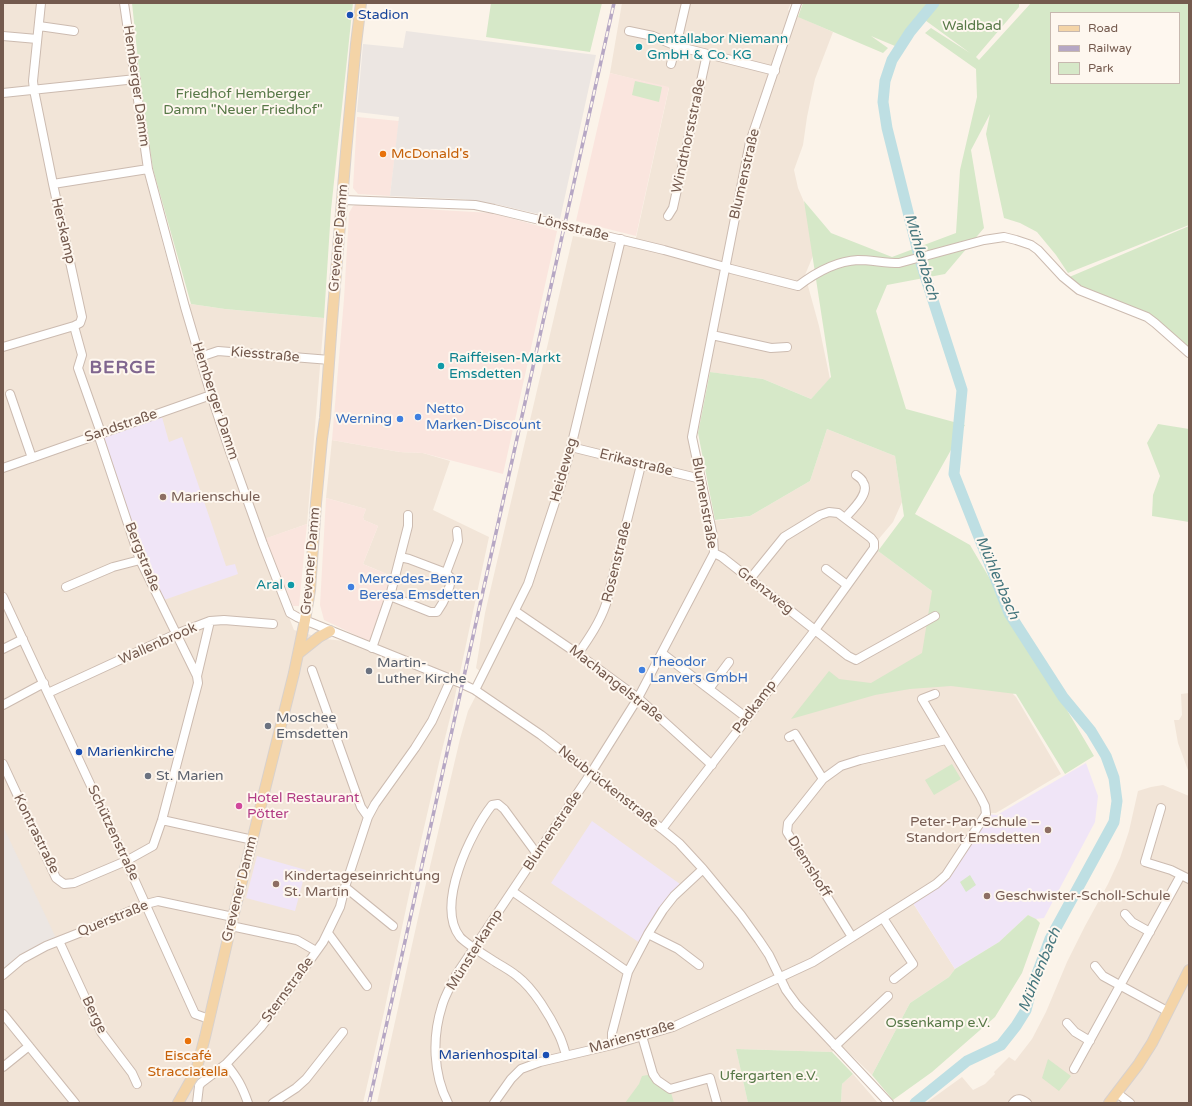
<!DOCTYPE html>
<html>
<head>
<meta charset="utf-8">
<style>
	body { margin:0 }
	#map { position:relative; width:1192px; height:1106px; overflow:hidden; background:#fbf3e9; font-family:"Varela Round",sans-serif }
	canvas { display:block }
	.frame { position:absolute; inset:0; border:4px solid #745a4e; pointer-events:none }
	.legend { position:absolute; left:1050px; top:12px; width:130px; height:72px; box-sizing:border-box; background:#fef7ef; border:1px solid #c7b8af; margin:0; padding:5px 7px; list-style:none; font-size:12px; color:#745a4e }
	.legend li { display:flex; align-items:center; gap:8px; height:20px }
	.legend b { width:20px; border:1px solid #c7b8af }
</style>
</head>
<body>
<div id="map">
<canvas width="1192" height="1106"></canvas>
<div class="frame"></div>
<ul class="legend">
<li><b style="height:5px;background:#f4d4a7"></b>Road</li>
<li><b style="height:5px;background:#b6a7c4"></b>Railway</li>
<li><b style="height:11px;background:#d6e8c8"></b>Park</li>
</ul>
</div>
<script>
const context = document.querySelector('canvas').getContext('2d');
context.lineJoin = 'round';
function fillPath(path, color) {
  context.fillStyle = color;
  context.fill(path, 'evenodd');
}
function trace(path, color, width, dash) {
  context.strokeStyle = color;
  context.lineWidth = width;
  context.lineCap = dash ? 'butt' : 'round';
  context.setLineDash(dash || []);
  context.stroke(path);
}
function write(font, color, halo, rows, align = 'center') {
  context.font = font + ' "Varela Round",sans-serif';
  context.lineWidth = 4;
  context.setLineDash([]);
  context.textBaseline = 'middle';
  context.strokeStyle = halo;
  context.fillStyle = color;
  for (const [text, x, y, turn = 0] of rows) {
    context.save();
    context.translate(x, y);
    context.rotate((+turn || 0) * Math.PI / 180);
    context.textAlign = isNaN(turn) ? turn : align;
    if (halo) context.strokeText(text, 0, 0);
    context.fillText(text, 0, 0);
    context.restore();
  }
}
fillPath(new Path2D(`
	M3,3H120L144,170L163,245L180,306L191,304L225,309L324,318L307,524L259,541L294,630L325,639L345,641L373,653L399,579L363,564L378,526L364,520L363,517L366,509L326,498L332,440L400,452L423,453L450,461L433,510L489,537L452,710L441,754L414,871L384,1012L363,1103H3Z
	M622,3H791L788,10L799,17L833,32L815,79L807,117L803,145L794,170L798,188L820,239L805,275L819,326L830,379L811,399L763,379L701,371L688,434L705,522L750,516L810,481L827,429L895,456L902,502L893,522L877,541L878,551L932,591L1022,674L1013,694L1016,697L1061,774L996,813H982L946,869L932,882L909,897L955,969L949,977L910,1003L872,1075L841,1045L832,1052L736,1049L748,1103H377L420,909L460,739L468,711L486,676L476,668L485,613L573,236L634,247L669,88L610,73Z
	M1189,693V773L1178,743L1174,720H1179L1182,715L1181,694Z
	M1163,785L1189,796V1103H926L962,1077L973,1090L985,1084L995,1074L994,1072L1009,1057L1015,1061L1032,1039L1046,1012L1067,962L1085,926L1108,884L1120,858L1129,831L1138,791L1151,787Z
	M853,1074L878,1103H841L842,1084Z`), '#f2e5d8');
fillPath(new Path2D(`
	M610,73L669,87L636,236L576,221Z
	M357,117L399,121L390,196L358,194L353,188Z
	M362,203L439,210L492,213L557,231L503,474L423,453L400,452L332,440L344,299L349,213L353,206Z
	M326,498L366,509L363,517L364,520L378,526L363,564L391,576L370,642L324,620L320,605Z
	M307,524L299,606H293L264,539Z`), '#fae5de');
fillPath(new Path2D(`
	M406,31L596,55L560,219L495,204L462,199L390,196L399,117L357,112L363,44L403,48Z
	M3,826L56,938L45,942L3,970Z`), '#ece6e2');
fillPath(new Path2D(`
	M162,417L169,442L182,437L226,566L235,564L238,574L164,600L142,552L104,437Z
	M1086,763L1098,796L1095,822L1044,918L1036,919L1028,915L999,942L955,969L911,900L936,884L986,814L997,815Z
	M592,821L680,884L672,893L640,943L551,883Z
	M257,856L306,870L295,911L246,898Z`), '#f0e5f7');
fillPath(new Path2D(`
	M132,3H353L331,210L324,318L225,309L191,304L153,169L141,89Z
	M491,3H602L590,52L486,37Z
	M803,3H1019V7L976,57L979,60L1031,3H1189V225L1068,273L1056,255L1037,232L1020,223L1004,218L986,134L990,114L971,150L984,228L945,274L887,285L876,311L906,409L965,425L915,514L970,545L1094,756L1065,774L1016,694L951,686L910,689L875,695L791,719L829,671L839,679L871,683L922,653L932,591L878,551L904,516L895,456L827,429L810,481L750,516L715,520L698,433L710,372L763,379L811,399L831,377L804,201L831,233L892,257L956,233L960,170L977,97L976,69L925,33L931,28L970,53L918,15L895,46L871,36L888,48L883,53L798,17ZM1051,13H1179V83H1051Z
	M635,81L662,87L659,102L632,95Z
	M1189,226V351L1156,322L1080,289L1067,278Z
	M1158,424L1189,429V522L1152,516L1153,495L1160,476L1147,443Z
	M952,764L961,779L934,795L925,780Z
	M970,875L976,885L966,892L960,882Z
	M1028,915L1036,919L1040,923L1022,973L995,1017L932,1072L893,1100L872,1075L910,1003L949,977L955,969L999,942Z
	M736,1049L832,1052L853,1074L842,1084L841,1103H748Z
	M1048,1059L1071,1076L1059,1091L1042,1078Z
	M653,1074L670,1089L674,1103H625L639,1084L642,1076Z`), '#d6e8c8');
trace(new Path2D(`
	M915,1103L967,1061L1001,1045L1016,1026L1026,1010L1032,987L1050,939L1114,822L1117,801L1114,778L1106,756L1091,731L1063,697L1009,613L954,474L962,390L920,260L887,128L883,102L885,81L892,60L910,32L934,3`), '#bedfe3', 11);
const minor = new Path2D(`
	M124,3L148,169L185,307L211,395L229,449L263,544L290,613L297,617L458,682L475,690L541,735L662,829L679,843L703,869L741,915L759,940L769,955L786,990L797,1005L889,1103
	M39,26L74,31
	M629,31L653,36L676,46L775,71
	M3,36L37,39
	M671,64L676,46L686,3
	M3,93L136,79
	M53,184L148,169
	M343,200L475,205L494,209L664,250L725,267L731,269L798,286C815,273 836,261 858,260C871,260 885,263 899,263L984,240L1004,237L1016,240L1031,245L1038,250L1063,277L1079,290L1147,317L1155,323L1189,353
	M668,216L673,208L707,54
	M74,326L82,355L78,368L101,433
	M712,335L771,348L787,347
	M3,347L74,326L80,323L82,317L53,184L34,90L33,81L41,3
	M200,357L218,351L330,360
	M10,394L32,458
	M571,447L701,479
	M3,468L211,395
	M845,518C852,510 871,493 863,482C862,479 859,477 856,475
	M714,553L722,557L848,656L856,660L935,616
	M400,557L409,559L446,573
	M826,569L847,585
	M66,587L113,567L140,560
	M390,596L430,612H437C444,602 450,589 451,578L446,573L458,541L457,531
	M3,597L126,861L195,1014L209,1019
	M515,611L578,654L638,698L712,765
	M372,648L390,596L408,526V515
	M3,649L23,639
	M578,654C589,638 600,622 606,604L641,465
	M663,654L747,718
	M312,670L361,807L368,817
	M197,676L210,621
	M709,689L729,662
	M475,690L528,584L561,484L571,447L621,239
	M48,693L176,634L210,621L224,620L273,624
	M3,705L44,683
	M789,737L795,734L823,779
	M3,764L56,878L64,884L74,883L126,861L153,846L162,820L198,683L197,676L140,560L98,434
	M1161,808L1145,862L1171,870L1181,875
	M162,820L253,840
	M662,829L815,630L874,548V542L871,538L838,513L829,512L820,515L784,537L750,579
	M537,854L504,809L498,804L492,805C471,832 435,905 460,937C466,944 488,957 497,963C504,967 511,971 517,976C534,989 550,1016 559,1035C562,1041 564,1048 566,1055
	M345,887L393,926
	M512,891L628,972
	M1125,914L1132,922L1150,932
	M883,918L913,964L894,979
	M231,926L297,940L316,951
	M328,933L367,986
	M648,934L678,949L699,965
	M852,937L787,832L788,823L823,779L841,766L860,760L946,740
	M59,941L101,1032L132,1073L137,1084
	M1095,966L1103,976L1167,1011
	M3,975L22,959L46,946L84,931L146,904L158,901L233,917
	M3,1014L75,1103
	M1067,1023L1075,1032L1090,1041
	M642,1036L653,1074L657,1080L670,1089L710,1078L717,1103
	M612,1045V1033L628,972L648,934L663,910L674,896L703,869
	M835,1046L888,996
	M226,1064C237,1077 242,1086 248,1103
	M3,1067L29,1046
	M1074,1069L1181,875L1189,879
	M1117,1093L1130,1103
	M197,1103L199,1086L201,1083L226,1064L261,1027L280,1002L323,942L340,907L345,887L368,817L375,804L415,748L432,721L451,679
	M273,1103L296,1088L306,1079L343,1032
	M448,1103C433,1074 432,1037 442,1006C445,995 451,986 456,975L591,773L638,698L714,553L713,536L692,437L696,416L750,142L797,3
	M494,1103L511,1079L521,1069L540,1062L612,1045L673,1027L813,962L936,884L946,875L986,814L985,806L980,796L922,699L935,694
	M1013,1103C1017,1097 1022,1099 1027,1103`);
const major = new Path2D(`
	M299,653L319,637L330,631
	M178,1103L196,1071L205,1037L233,917L294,673L305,620L310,590L316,503L322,439L325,418L332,321L346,152L356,44L361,3
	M1109,1103L1138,1065L1152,1043L1189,970`);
trace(minor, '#ccbbb0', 10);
trace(major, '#d8d1cd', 12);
trace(minor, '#fff', 8);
trace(major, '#f4d4a7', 10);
const rail = new Path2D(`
	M369,1103L614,3`);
trace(rail, '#b6a7c4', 3.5);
trace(rail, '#fef7ef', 2, [6]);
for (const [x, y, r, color] of [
	[350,15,4,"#1a4fb4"],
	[639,47,4,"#0f9aa8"],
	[383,154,4,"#e8710a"],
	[441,366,4,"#0f9aa8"],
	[418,417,4,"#3f7fe0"],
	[400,419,4,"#3f7fe0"],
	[163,497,4,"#8d6e63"],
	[291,585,4,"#0f9aa8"],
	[351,587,4,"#3f7fe0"],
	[642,670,4,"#3f7fe0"],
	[369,671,4,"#6b7280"],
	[268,726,4,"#6b7280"],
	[79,752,4,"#1a4fb4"],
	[148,776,4,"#6b7280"],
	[239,806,4,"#d1479c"],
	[1048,830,4,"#8d6e63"],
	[276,884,4,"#8d6e63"],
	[987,896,4,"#8d6e63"],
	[188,1041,4,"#e8710a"],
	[546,1055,4,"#1a4fb4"]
]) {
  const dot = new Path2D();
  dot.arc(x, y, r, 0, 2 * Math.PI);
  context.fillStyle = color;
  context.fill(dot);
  trace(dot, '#fef7ef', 1.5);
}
write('14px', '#164399', '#fef7ef', [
	["Stadion",358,15],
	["Marienkirche",87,752],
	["Marienhospital",538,1055,"right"]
], 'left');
write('14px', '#577847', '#fef7ef', [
	["Waldbad",972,26],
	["Friedhof Hemberger",243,94],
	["Damm \"Neuer Friedhof\"",243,110],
	["Ossenkamp e.V.",938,1023],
	["Ufergarten e.V.",769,1076]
]);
write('14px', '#0d838f', '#fef7ef', [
	["Dentallabor Niemann",647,39],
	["GmbH & Co. KG",647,55],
	["Raiffeisen-Markt",449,358],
	["Emsdetten",449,374],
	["Aral",283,585,"right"]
], 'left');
write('14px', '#745a4e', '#fef7ef', [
	["Hemberger Damm",136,86,82],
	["Windthorststraße",689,136,-78],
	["Blumenstraße",745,174,-77],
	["Lönsstraße",573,228,14],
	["Herskamp",63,231,77],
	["Grevener Damm",339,238,-85],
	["Kiesstraße",265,355,5],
	["Hemberger Damm",215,401,72],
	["Sandstraße",121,426,-19],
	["Erikastraße",636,463,14],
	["Heideweg",564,470,-74],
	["Blumenstraße",704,503,80],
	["Bergstraße",142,557,68],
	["Grevener Damm",311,561,-85],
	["Rosenstraße",617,562,-76],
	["Grenzweg",765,591,38],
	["Wallenbrook",158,644,-24],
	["Machangelstraße",616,684,38],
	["Padkamp",755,707,-53],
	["Neubrückenstraße",608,787,38],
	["Blumenstraße",553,831,-56],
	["Schützenstraße",113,833,65],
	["Kontrastraße",36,834,64],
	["Diemshoff",809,867,58],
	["Grevener Damm",240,889,-76],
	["Querstraße",113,919,-22],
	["Münsterkamp",475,950,-58],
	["Sternstraße",288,990,-54],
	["Berge",94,1015,64],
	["Marienstraße",632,1037,-16]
]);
write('14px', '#c56008', '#fef7ef', [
	["McDonald's",391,154],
	["Eiscafé",188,1056,"center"],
	["Stracciatella",188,1072,"center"]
], 'left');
write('14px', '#366cbe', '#fef7ef', [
	["Netto",426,409],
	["Marken-Discount",426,425],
	["Werning",392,419,"right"],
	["Mercedes-Benz",359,579],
	["Beresa Emsdetten",359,595],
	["Theodor",650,662],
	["Lanvers GmbH",650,678]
], 'left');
write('14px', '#785e54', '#fef7ef', [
	["Marienschule",171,497],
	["Peter-Pan-Schule –",1040,822,"right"],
	["Standort Emsdetten",1040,838,"right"],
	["Kindertageseinrichtung",284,876],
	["St. Martin",284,892],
	["Geschwister-Scholl-Schule",995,896]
], 'left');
write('14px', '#5b616d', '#fef7ef', [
	["Martin-",377,663],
	["Luther Kirche",377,679],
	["Moschee",276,718],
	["Emsdetten",276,734],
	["St. Marien",156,776]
], 'left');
write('14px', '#b23c85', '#fef7ef', [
	["Hotel Restaurant",247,798],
	["Pötter",247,814]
], 'left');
write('italic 15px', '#46777e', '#fef7ef', [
	["Mühlenbach",921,257,74],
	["Mühlenbach",997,578,67],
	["Mühlenbach",1040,970,-68]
]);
context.letterSpacing = '1px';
write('bold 18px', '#80668f', '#fef7ef', [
	["BERGE",123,368]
]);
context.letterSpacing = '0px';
</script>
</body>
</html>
